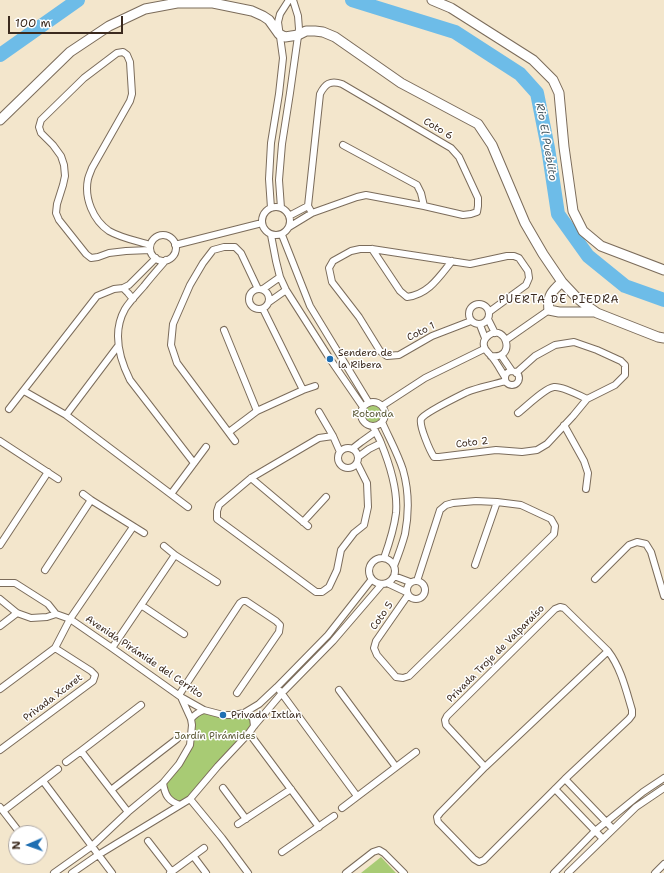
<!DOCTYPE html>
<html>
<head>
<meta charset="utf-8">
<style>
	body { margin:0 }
	#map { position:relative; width:664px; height:873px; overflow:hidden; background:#f3e6cc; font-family:"Shantell Sans",sans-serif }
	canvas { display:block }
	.north { position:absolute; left:8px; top:825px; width:40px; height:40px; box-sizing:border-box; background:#fff; border:1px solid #b1aaa5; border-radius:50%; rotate:268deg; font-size:11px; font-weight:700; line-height:16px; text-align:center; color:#3b2a1e }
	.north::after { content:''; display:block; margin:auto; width:14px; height:18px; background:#1f6fb2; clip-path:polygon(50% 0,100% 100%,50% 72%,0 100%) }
	.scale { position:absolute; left:8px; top:16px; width:115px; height:18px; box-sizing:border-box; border:2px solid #3b2a1e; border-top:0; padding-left:5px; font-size:12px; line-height:14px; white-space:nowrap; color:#3b2a1e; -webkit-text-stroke:3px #fff; paint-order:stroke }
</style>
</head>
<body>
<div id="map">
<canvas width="664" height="873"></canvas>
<div class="north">N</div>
<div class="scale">100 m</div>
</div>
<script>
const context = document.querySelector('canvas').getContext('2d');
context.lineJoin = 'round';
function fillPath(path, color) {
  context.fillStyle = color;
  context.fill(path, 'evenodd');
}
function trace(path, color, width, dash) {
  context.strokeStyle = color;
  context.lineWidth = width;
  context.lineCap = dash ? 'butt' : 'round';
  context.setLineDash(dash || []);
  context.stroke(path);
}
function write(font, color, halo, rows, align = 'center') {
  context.font = font + ' "Shantell Sans",sans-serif';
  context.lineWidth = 3;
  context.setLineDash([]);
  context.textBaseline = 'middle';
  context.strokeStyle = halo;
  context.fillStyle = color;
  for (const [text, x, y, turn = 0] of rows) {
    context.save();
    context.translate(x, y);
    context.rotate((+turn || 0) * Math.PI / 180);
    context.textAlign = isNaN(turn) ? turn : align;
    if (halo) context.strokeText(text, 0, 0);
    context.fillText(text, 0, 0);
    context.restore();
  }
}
fillPath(new Path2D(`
	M361 414a12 12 0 1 1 24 0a12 12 0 1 1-24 0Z
	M198,712L223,715L244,713L253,718L249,733L180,805L173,803L163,783L190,745L191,719Z
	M381,857L396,873H361Z`), '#a8cb74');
trace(new Path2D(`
	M352,0L455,32L520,74L537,93L548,148L558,214L588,256L625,286L664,300
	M0,55L78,0`), '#6dbce8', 14);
const street = new Path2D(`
	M343,145L417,185L421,193L424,206
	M262 221a14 14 0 1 1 28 0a14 14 0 1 1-28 0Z
	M271,208L269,179L271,143L279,94L283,58L278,22L280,14L289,0
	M281,208L279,180L282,144L290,93L299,29L298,16L293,0
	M289,216L308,206
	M289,227L312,213L357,197L366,195L424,206L463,215L471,214L477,212L478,206V198L459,157L451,148L342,84C330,80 325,84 320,94L308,206L312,213
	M271,235L276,261L280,277L286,290L330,359L363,407
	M282,235L310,306L369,403
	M150 248a13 13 0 1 1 26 0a13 13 0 1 1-26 0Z
	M175,245L262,223
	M372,249L400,291L407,297C429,294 439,277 452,261
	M150,250L126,251L109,253L98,257L91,258L86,254L59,220L56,213L57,204L63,185L65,176L64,165L61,156L53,145L41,133L39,127L41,120L84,78L117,53L123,52L127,55L130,62L132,94L130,101L92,168C91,171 89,175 88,179C84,198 93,220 109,231C121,238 137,241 150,245
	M166,260C159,268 151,277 144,286C138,293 130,301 125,309C112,332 119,358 130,380L194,463
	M123,288L128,293L133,299
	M249 299a10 10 0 1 1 20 0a10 10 0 1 1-20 0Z
	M263,289L280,277
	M269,302L286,290
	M469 314a10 10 0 1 1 20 0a10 10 0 1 1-20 0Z
	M263,309L303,390
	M488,319L495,333
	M471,321L432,336L399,355L387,356L380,351L359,317L332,282L329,268L333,261L351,251L360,249H372L470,264L507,256H514L519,258L528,271L529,278L526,285L489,312
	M480,325L485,338
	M224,330L257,411
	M506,340L549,310
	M501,355L512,371
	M491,356C517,360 506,323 489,335C485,338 483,342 484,346C485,351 488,352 491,356C496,361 501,371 505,377
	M505 378a7 7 0 1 1 14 0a7 7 0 1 1-14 0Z
	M505,381C493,385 479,387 467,392C459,396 424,413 421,419C419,426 430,451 434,457H439L496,450L522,452L537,450L547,444L573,416L587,399L615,385L625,375V365L621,361L597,350L574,342L555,345L535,356L516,373
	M24,391L66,415L188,507
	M361 414a12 12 0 1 1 24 0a12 12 0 1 1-24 0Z
	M382,406L425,378L484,349
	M9,409L97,296L114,289L123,288L129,285L156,258
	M319,412L333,436L340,452
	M518,413C526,407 545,388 554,387C562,386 579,395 587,399
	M66,415L118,346
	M382,422C389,438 398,454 403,470C409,491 409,513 405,534C402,545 398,556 394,566
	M564,425L584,461L588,473L586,489
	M373,426C375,432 379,437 381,443C390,465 398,490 396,513C394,529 389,544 384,558
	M229,432L257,411L303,390L315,386
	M333,436L319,438L251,478L219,505L217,511V519L316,592H322L329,587L337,570L341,550L354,533L364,525L368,507L367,483L357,463
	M0,441L58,479
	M235,441L177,363L171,345L173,324L190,285L203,263L213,250L224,247H235L241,253L258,289
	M338 458a10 10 0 1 1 20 0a10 10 0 1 1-20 0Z
	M352,449L361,442L375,432
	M358,457L369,449L381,443
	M251,478L308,526
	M83,494L91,500L144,533
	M171,494L206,447
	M303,522L326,497
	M0,545L48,472
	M164,546L175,555L217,582
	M369 571a13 13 0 1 1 26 0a13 13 0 1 1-26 0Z
	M475,565L497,502
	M45,570L91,500
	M394,576L410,582
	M595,579L629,545L637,542L646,544L651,552L664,596
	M407 590a9 9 0 1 1 18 0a9 9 0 1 1-18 0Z
	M0,583H15L48,604L56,614
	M387,583L406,592
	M408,595L376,641L374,648L377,655L396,677L403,678L409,676L554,534L555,526L551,519L521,505L497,502L476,501L453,503L446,505L440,510L417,581
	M0,599L17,613L31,618L47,617L56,614L70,619L112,648L181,697L204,710L223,715H234L244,713L259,704L277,687L328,635L372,579
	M141,605L184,634
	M0,626L17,613
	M112,648L175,555
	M0,689L55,648L70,619L133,527
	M339,690L396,767
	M280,691L357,796
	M179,695L240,603L243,601H246L276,621L280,625L279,632L237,693
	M244,713L248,714L253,718L254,726
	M191,719C195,714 198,712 204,710
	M249,733L319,827
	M0,750L93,681L95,675L91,671L55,648
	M81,751L128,812
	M66,762L81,751L141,705
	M485,767L446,725L445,720L447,716L555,609L560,607L564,608L608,651C621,668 626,690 632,710V715L629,719L565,779L484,860L479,862L474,859L438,822L437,817L440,813L485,767L608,651
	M565,779L613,829
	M43,781L112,873
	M163,783C165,795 168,801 180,805
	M223,788L246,819
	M555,789L603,839
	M111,790L177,739
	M190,799L222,838L248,873
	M0,807L20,833
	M342,808L416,752
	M3,811L58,769
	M238,824L291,789
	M148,841L172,872
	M282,852L334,816
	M194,857L206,873
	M54,873L92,846L128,812L163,783L179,764L190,745L192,725L191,719L181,697
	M72,873L98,855L190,799L218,766L249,733L254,726L282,693L333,641L382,584
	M170,873L204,848
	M346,873L373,852L379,850L384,853L404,873
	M554,873L595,831L643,792L664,778
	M568,873L636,807L664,788
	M655,873L664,864`);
const secondary = new Path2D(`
	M432,0L451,8L533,60L553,80L559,93L564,147L573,211L583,231L601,246L664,270
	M0,120L70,52L109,26L145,9L177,3H213L252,11L263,16L269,20L279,34L285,37L298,35L306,31H315L323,32L335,37L401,83L478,124L492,145L525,223L543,254L562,282L577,298L587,306L597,313L658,337L664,338
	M562,282C552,291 547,296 549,310L559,312H595`);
trace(street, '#7b6c5b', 8);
trace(secondary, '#7b6c5b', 11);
trace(street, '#fff', 6);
trace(secondary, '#fff', 9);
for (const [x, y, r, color] of [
	[330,359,4,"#1f6fb2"],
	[223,715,4,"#1f6fb2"]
]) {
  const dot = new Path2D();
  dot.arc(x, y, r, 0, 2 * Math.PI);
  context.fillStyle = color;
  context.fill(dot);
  trace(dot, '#fff', 1.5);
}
write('10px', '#3b2a1e', '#fff', [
	["Coto 6",438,129,31],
	["Coto 1",421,332,-27],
	["Coto 2",472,443,-7],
	["Coto 5",382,616,-55],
	["Privada Troje de Valparaíso",496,654,-45],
	["Avenida Pirámide del Cerrito",144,657,34],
	["Privada Xcaret",53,698,-37]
]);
write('10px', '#3b2a1e', '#fff', [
	["Sendero de",338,353],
	["la Ribera",338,365],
	["Privada Ixtlan",231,715]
], 'left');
write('10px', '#5c5a38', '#fff', [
	["Rotonda",373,414],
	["Jardín Pirámides",215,736]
]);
write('italic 11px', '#4c5d65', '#fff', [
	["Rio El Pueblito",546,142,80]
]);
context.letterSpacing = '1px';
write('11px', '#3b2a1e', '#fff', [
	["PUERTA DE PIEDRA",559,300]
]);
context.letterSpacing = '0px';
</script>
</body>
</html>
